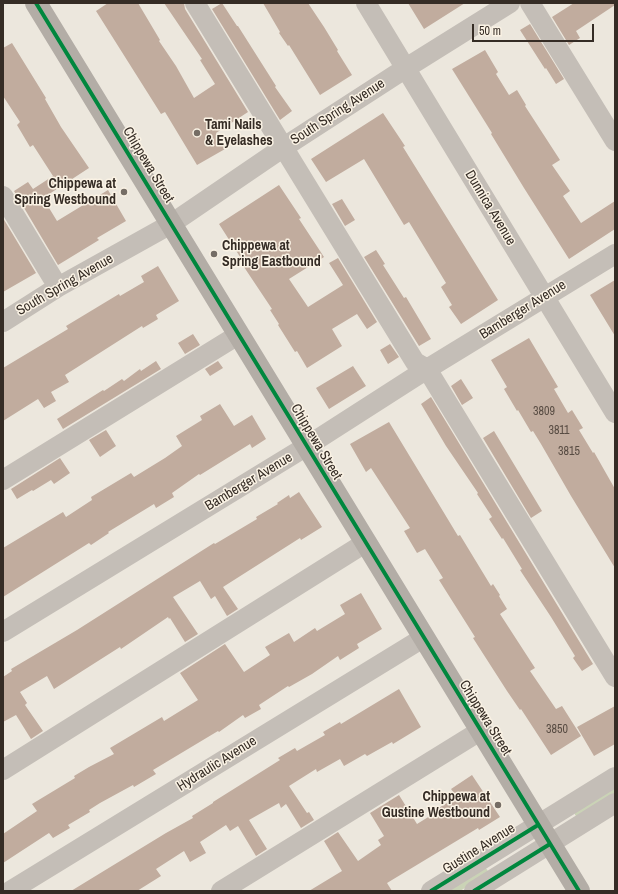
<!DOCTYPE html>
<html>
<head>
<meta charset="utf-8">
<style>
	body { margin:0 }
	#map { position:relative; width:618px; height:894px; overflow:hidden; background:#ece7dd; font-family:"Archivo Narrow",sans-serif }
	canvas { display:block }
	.frame { position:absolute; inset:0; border:4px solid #352c25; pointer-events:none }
	.scale { position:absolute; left:472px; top:24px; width:122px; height:18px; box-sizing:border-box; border:2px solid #352c25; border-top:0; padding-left:5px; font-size:12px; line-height:14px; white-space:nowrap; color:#352c25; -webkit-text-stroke:3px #faf2e4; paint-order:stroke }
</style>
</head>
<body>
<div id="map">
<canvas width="618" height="894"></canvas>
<div class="frame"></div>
<div class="scale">50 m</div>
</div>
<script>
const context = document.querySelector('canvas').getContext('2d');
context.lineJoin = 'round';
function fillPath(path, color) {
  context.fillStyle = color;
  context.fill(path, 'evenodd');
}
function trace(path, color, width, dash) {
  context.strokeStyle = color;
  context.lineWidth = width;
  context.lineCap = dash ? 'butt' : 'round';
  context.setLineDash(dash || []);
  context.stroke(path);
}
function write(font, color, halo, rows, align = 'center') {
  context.font = font + ' "Archivo Narrow",sans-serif';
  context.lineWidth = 3;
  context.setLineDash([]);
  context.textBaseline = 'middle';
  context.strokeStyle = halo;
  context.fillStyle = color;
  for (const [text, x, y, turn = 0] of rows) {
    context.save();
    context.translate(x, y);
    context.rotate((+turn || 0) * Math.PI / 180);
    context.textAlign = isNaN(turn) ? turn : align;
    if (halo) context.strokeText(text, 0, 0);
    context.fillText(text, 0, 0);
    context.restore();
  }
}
fillPath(new Path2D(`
	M615,786V795L578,817L575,815V812Z
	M485,867L488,871L484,876L460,891H446Z`), '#cad3b6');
fillPath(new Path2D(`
	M108,3H138L160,40L159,41L176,66L194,98L215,84L200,60L202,59L164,3H184L185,9L248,112L216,133L225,149L197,165L165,112L161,114L96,11Z
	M222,3L237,26H238L276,86L275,87L292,111L280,120L212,9Z
	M263,3H308L324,27L338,50L337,51L352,75L320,95L289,45L288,46L279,33L280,32Z
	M408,3H465L424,29Z
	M574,3H615V5L576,31L580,38L569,45L552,17Z
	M530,24L564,79L556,84L546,68L545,69L520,30Z
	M12,43L46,98L45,99L61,127L89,168L43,198L57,221L108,190L126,221L97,238L99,240L58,265L14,191L28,182L33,189L53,176L33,145L30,147L17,125L20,122L3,96V48Z
	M485,50L498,72L496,74L509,95L517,90L526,105L525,106L560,160L552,165L570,191L563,196L581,223L615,201V229L569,259L524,188L491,134L492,133L452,69Z
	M383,113L405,146L403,147L498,300L461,324L449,307L452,305L441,287L446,283L409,222L404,225L364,159L326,182L311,159Z
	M279,185L301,218L299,219L324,257L289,279L308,307L343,285L329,263L338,258L377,322L367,329L357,314L332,329L342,346L307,368L297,351L295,352L278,325L279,324L270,310L272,309L242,264L244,263L219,224Z
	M342,199L355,220L345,226L332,204Z
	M3,218L36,273L3,292Z
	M376,250L385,264L383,265L404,298L406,297L431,339L419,346L364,257Z
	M158,266L179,301L156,315L158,319L143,328L142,326L65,375L69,382L51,392L56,401L44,408L38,399L3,421V368L68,329L66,326L119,294L120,296L144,282L141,276Z
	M615,280V336L590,295Z
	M193,334L200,345L185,354L178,343Z
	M529,338L558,387L554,389L568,413L572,410L583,428L579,430L593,453L594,452L615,489V568L571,496L541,444L533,431L531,432L518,410L517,411L504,389L507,387L491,360Z
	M390,344L399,357L388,364L380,350Z
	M156,361L161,369L63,429L57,419L103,390L104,391L122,379L124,381L140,369L141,371Z
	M218,361L223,368L210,376L205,369Z
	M353,366L366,386L329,409L316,388Z
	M461,379L473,398L462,405L451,386Z
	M431,397L593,664L582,671L573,658L575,656L551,617L520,570L522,569L503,538L502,539L489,519L492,517L477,494L478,493L446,446L421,404Z
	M220,404L234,426L252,415L266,439L252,448L250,444L200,475L199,474L172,493L174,497L156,508L154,504L108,532L109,533L91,545L89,543L3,597V548L63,512L66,517L92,500L91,497L131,473L134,477L165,458L182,446L176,436L202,420L200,416Z
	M389,422L458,536L460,535L491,586L493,584L500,595L499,596L507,609L500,614L535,668L530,671L556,709L562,706L581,736L551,755L521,709L520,710L507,691L473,638L475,637L439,580L443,578L425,549L417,553L404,531L410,528L371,468L366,472L350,444Z
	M106,430L116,446L100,457L89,440Z
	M494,431L542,511L531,518L483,438Z
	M60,458L70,473L54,484L51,480L33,491L32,490L17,499L11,489Z
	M299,492L322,527L301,540L300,538L223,587L238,609L227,616L215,596L211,599L200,581L173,597L198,634L185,642L170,618L169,619L168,617L121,649L120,647L54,689L47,676L20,692L27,703L25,705L43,731L31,739L16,715L3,722V677L12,671L11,669L77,630L214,543L215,544L257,519L256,517L278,504L277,503L289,495L290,498Z
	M361,593L382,629L357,644L359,648L340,660L338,656L312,674L289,687L288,686L259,705L261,709L245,718L243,715L219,732L218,731L153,770L156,774L134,787L133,785L100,803L89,810L90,812L68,825L70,828L53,838L49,833L3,863V834L37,811L32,804L75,778L74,776L89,767L114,754L110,748L162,717L164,721L198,700L180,673L225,644L244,672L270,655L265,647L289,633L294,642L315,628L317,631L345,614L340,605Z
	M399,689L421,727L393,744L392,742L367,756L365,754L344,766L340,759L317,772L316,769L289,786L307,813L309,812L314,820L301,828L286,804L281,808L279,803L249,820L267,849L256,856L238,826L230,831L226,825L200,842L206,853L190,862L184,851L156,869L161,876L137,891H71L166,833L193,818L192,816L213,803V802L280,760L278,758L295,748L297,751L325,735L323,732L340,722L341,724Z
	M615,706V744L594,756L577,727Z
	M472,775L500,817L479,830L478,828L387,883L392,891H309L342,871L324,841L338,832L358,861L381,845L378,840L384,836L370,813L399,795L417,824L438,811L437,809L457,797L451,789Z`), '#c1ac9e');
trace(new Path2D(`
	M195,3L415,362L427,369L615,677
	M366,3L615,413
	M530,3L615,141
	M3,196L58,287
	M3,322L58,287L171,224L284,147L406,68L510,3
	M3,480L238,335
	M3,632L307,446L427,369L615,254
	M3,770L365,543
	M10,891L423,638
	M221,891L480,731
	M431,891L615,777
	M474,891L615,803`), '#c4beb7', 20);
trace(new Path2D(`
	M36,3L579,891`), '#b3ada6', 22);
trace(new Path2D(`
	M36,3L579,891
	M431,891L538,825
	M474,891L550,844`), '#00873e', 4);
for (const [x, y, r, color] of [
	[197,133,4,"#756d65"],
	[124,192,4,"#756d65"],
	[214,254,4,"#756d65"],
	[498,805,4,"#756d65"]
]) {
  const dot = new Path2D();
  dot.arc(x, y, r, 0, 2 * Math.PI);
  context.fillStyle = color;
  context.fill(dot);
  trace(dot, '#faf2e4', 1.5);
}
write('12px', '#584c43', null, [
	["3809",544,412],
	["3811",559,431],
	["3815",569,452],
	["3850",557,730]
]);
write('14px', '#352c25', '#faf2e4', [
	["South Spring Avenue",338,112,-33],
	["Chippewa Street",148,165,59],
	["Dunnica Avenue",490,208,59],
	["South Spring Avenue",65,285,-30],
	["Bamberger Avenue",523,310,-32],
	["Chippewa Street",316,442,59],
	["Bamberger Avenue",249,482,-31],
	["Chippewa Street",485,718,58],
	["Hydraulic Avenue",217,764,-32],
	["Gustine Avenue",479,849,-32]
]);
write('bold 14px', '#352c25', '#faf2e4', [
	["Tami Nails",205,125],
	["& Eyelashes",205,141],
	["Chippewa at",116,184,"right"],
	["Spring Westbound",116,200,"right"],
	["Chippewa at",222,246],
	["Spring Eastbound",222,262],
	["Chippewa at",490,797,"right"],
	["Gustine Westbound",490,813,"right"]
], 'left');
</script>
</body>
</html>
